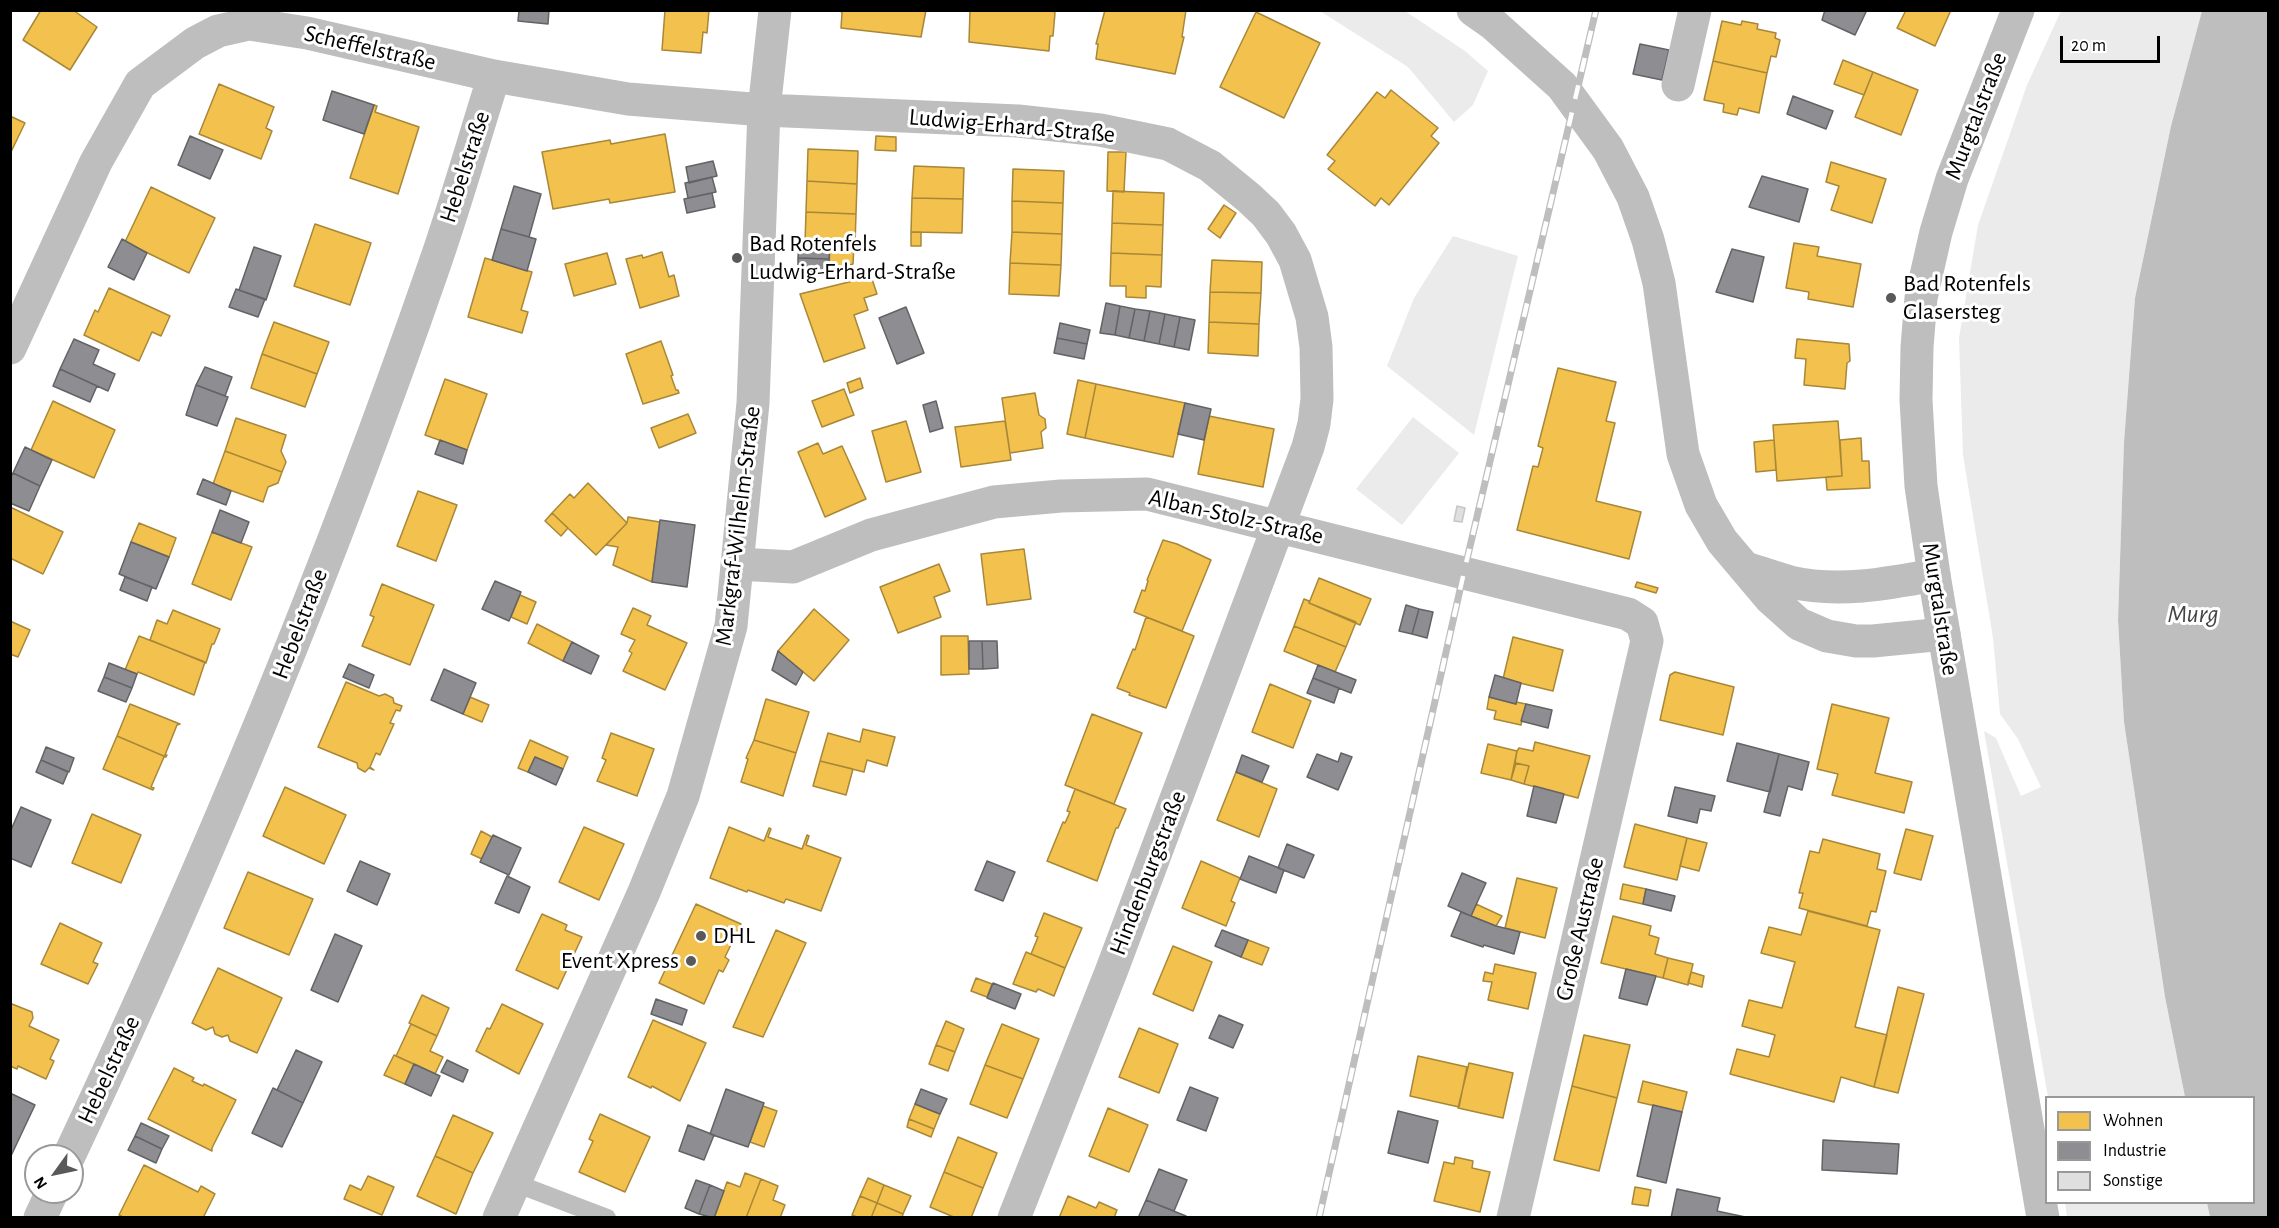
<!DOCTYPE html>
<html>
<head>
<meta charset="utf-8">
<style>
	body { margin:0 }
	#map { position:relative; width:2279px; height:1228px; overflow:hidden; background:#fff; font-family:"Alegreya Sans",sans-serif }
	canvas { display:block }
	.frame { position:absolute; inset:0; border:12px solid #000; pointer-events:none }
	.legend { position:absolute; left:2045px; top:1096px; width:210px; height:108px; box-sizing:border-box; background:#fff; border:2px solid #999; margin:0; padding:8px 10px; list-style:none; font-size:18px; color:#000 }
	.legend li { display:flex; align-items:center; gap:12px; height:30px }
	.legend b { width:30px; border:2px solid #999 }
	.north { position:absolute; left:24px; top:1144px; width:60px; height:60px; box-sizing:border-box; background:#fff; border:2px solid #999; border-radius:50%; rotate:237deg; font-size:16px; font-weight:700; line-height:24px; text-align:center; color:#000 }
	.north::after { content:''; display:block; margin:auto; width:21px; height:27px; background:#595959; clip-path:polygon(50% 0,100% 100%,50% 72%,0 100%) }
	.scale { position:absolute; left:2060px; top:36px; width:100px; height:27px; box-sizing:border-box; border:3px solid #000; border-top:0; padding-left:8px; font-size:18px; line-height:21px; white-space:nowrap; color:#000; -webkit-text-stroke:4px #fff; paint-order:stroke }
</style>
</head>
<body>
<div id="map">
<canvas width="2279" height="1228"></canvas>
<div class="frame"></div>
<ul class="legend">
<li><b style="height:16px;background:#f2c14e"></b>Wohnen</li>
<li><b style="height:16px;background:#8d8d92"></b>Industrie</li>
<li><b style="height:16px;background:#dfdfdf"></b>Sonstige</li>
</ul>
<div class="north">N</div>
<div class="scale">20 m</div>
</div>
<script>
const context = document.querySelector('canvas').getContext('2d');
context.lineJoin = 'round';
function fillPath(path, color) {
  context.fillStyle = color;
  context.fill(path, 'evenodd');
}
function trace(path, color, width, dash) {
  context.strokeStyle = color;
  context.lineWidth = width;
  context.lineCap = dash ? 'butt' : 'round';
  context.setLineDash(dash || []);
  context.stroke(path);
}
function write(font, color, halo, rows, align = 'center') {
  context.font = font + ' "Alegreya Sans",sans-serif';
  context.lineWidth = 6;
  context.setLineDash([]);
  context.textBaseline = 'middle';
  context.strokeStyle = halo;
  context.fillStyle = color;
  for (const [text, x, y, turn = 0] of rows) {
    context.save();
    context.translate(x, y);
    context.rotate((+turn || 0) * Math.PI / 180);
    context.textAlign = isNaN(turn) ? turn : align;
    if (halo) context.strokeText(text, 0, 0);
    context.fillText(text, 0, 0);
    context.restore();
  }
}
fillPath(new Path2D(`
	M1320,11H1405L1465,51L1488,71L1473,105L1454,122L1408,67Z
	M2061,11H2202L2171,126L2135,298L2124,442L2118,620L2124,722L2165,997L2185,1097H2048L1984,731L1996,738L2021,796L2041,787L2018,739L2000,714L1993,638L1963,455L1959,338L1978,225L2027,85Z
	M1453,236L1518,256L1474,435L1387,366L1414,298Z
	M1413,417L1459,453L1402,525L1356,489Z
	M2065,1203H2207L2210,1217H2067Z`), '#ebebeb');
fillPath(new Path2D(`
	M2202,11H2268V1217H2210L2207,1203L2254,1202V1098L2185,1097L2165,997L2124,722L2118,620L2124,442L2135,298L2171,126Z`), '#bebebe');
const homes = new Path2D(`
	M41,10H73L97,27L70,70L23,40Z
	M665,10H709L707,33L703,32L701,53L662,50Z
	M840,10H926L921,37L841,28L842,13Z
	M970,10H1053L1055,13L1053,36H1050L1049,51L969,42Z
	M1105,10H1186L1182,37H1184L1175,74L1096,59L1098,44H1096Z
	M1906,10H1951L1935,46L1897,28Z
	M1256,12L1320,43L1284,118L1220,87Z
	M1722,21L1741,25L1742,21L1758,24L1757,29L1776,33L1775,38L1780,40L1776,57L1771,56L1767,73L1713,61Z
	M1843,60L1873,72L1864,95L1834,84Z
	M1713,61L1767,73L1759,113L1739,108L1737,115L1723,112L1724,104L1704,100Z
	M1873,72L1918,90L1901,135L1855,117Z
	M219,84L274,107L266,128L272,131L261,159L199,134Z
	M1391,90L1438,128L1431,136L1439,143L1389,205L1381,198L1375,206L1328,169L1335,161L1327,155L1377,92L1385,98Z
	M374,105L377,106L375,112L419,127L398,194L350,178Z
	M10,116L25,123L10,154Z
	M665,134L675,192L610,203L609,199L553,209L542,152L610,140L611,144Z
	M876,136L896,137V151L875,150Z
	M808,149L858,151L857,184L807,181Z
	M1108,152H1126L1124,192L1107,191Z
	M1831,162L1886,179L1872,223L1831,210L1839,186L1826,182Z
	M914,166L964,168L963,199L912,198Z
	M1013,169L1064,171L1063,203L1012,201Z
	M807,181L857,184L856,214L806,212Z
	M151,187L215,218L189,273L125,242Z
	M1113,191L1164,193L1163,225L1112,223Z
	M912,198L963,199L962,233L911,232Z
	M1012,201L1063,203L1062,234L1012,232Z
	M1224,205L1236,213L1220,238L1208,229Z
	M806,212L856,214L855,245L805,243Z
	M1112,223L1163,225L1162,255L1111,253Z
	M315,224L371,243L350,305L294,286Z
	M911,232H921V246H911Z
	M1012,232L1062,234L1061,265L1010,263Z
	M1794,243L1819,247L1817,256L1861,264L1853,307L1808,299L1809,292L1786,288Z
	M830,244L854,245L853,264L829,271Z
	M662,252L669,277L674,275L679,296L640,308L626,259L642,255L643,258Z
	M607,253L616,284L574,296L565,264Z
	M1111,253L1162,255L1161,287L1146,286V298L1126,297V286H1110Z
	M485,258L532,272L521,310L528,312L522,333L468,317Z
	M1212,260L1262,262L1261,293L1210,292Z
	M1010,263L1061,265L1059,296L1009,294Z
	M870,273L877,294L864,298L868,310L854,315L865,348L824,362L800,294L857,280L856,277Z
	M109,288L170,316L161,336L152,332L139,361L84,335L95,310L98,312Z
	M1210,292L1261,293L1259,324L1209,322Z
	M274,322L329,342L317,374L262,354Z
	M1209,322L1259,324L1258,356L1208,353Z
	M1797,339L1849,344L1850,361L1847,363L1845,389L1804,385L1806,359L1795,358Z
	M661,341L673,375L671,376L676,390H678L679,393L643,404L626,354Z
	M262,354L317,374L305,407L251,388Z
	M1558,368L1616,382L1606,421L1615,423L1596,501L1641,512L1629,559L1517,530L1533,466L1538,467L1543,448L1538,446Z
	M860,378L863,388L850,393L847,383Z
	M445,379L487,394L467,450L425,435Z
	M1078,380L1096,384L1085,438L1067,434Z
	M1096,384L1185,403L1173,457L1085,438Z
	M844,389L854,415L822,427L812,401Z
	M1035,393L1039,415L1045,419L1046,428L1041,432L1043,448L1010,453L1002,398Z
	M53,401L115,430L94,478L31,450Z
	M688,414L696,433L659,448L651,428Z
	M1209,416L1274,429L1263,487L1198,474Z
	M236,418L286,435L281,451L286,462L282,472L225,451Z
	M906,421L921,472L886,482L872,431Z
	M1005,421L1011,460L961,467L955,427Z
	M1838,421L1842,476L1777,481L1773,425Z
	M1861,438L1862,461H1869L1870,488L1827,490L1826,477L1842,476L1840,440Z
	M1774,440L1776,470L1756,472L1754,442Z
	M818,443L823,454L842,446L866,499L825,517L798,452Z
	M225,451L282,472L278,483L268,487L263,502L213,484Z
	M588,483L627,523L596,555L552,513L570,494L574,498Z
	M418,491L457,505L436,561L397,546Z
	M10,507L63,532L43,574L10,558Z
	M552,513L568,528L561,536L545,521Z
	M628,517L660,522L652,582L613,565L618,547L606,545L627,523Z
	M139,523L176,538L169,557L131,542Z
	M212,532L252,547L231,600L192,584Z
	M1163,540L1177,544L1211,560L1182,631L1134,612L1142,590L1145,591L1148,581L1147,580Z
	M1024,549L1031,599L987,605L981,554Z
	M939,564L950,591L934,597L941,617L898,633L880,587Z
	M1319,578L1371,599L1360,625L1309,603Z
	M1637,582L1658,588L1656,593L1635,587Z
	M382,584L434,605L410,665L362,646L374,617L370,615Z
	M520,595L536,602L527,624L511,617Z
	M1304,599L1309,601V603L1356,622L1346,647L1294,626Z
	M633,608L651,616L647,625L687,643L665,690L623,671L632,653L629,651L635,640L621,634Z
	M814,609L849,640L814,681L778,651Z
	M173,610L220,629L214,644H212L206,663L150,640L157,620L167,624Z
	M1146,617L1194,636L1166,708L1129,695L1130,693L1117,688L1133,649L1135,650Z
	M10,621L30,630L18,657L10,654Z
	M537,624L572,642L563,661L528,643Z
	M1294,626L1346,647L1335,672L1284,651Z
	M139,636L205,662L194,695L138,672L137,674L125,670Z
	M941,636H968L969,674L941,675Z
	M1513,637L1563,650L1553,691L1503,679Z
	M1675,672L1734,687L1723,735L1660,720L1670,675Z
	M346,682L379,696L385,694L393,698L394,703L402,706L400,711L396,710L390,723L394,724L380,755L376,753L370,767L374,770L369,768L365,772L358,768L357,763L318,747Z
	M1270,684L1311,701L1293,748L1252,732Z
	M470,697L489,705L482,722L463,714Z
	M1489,697L1516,704V702L1526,704L1521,725L1494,719L1496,711L1487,709Z
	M766,699L809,712L796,753L754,740Z
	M130,704L180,724L177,725L165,755H167L166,757L117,736Z
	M1832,704L1889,718L1875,773L1912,782L1904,813L1832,795L1838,774L1817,769Z
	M1092,714L1142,733L1114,804L1065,785Z
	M863,729L895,737L887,766L867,760L864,772L820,761L828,733L860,742Z
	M611,733L654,749L637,796L597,781L606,760L602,758Z
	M117,736L166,757H164L151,787L154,788L153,790L103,769Z
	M530,740L568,757L563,769L535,757L528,772L518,768Z
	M754,740L796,753L783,796L741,782L748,759L746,758Z
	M1535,742L1590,756L1578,798L1524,784L1529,766L1515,763L1517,751L1519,748L1533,751Z
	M1488,744L1517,751L1511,780L1481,773Z
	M820,761L853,769L846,795L813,786Z
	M1516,763L1529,766L1524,784L1511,780Z
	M1236,772L1277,789L1259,837L1217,820Z
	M285,787L346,815L324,864L263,836Z
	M1075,789L1126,809L1118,828H1116L1097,881L1047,861L1063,822L1065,823L1070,812L1067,811Z
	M92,814L141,835L121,883L72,863Z
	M1635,824L1687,838L1677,880L1624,867Z
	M584,827L624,844L599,900L559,882Z
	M729,827L764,841L769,828L771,829L768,837L802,849L807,835L809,836L806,845L841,858L821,911L786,899L784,903L748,890L747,892L710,878Z
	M1906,829L1933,836L1921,880L1894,873Z
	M481,831L492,837L482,859L471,854Z
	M1687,838L1707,843L1699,871L1680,866Z
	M1823,839L1880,854L1877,869L1886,871L1876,912L1871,911L1867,926L1799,908L1803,893H1799L1810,851L1819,853Z
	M1201,861L1240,878L1231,901L1235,903L1226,926L1182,908Z
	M248,872L313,899L289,955L224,928Z
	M1517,878L1557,888L1545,938L1505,928Z
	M1623,884L1646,889L1643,904L1620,899Z
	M696,904L741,924L725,957L729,960L723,972L719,970L704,1004L659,983Z
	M1476,904L1502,916L1496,926L1471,916Z
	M1808,911L1880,930L1855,1027L1887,1035L1874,1087L1841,1077L1834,1102L1730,1074L1737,1049L1769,1057L1775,1035L1742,1026L1749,1000L1782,1008L1795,962L1761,953L1769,927L1801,935Z
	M1044,913L1082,928L1065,968L1031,954L1038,937L1035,936Z
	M542,914L567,925L565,930L582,937L558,989L516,970Z
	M1613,916L1651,926L1649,935L1659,938L1655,954L1668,958L1663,978L1601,963Z
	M60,923L102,943L93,962L98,964L88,984L41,964Z
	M776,930L806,943L763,1037L733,1027Z
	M1248,940L1269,948L1262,965L1241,957Z
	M1173,946L1212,962L1193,1011L1153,994Z
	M1026,952L1065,968L1054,996L1038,989L1036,992L1013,984Z
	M1668,958L1693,964L1688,985L1663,978Z
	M1495,964L1536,973L1528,1009L1488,1000L1492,982L1483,981L1485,972L1493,974Z
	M218,968L282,998L257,1053L230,1041L228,1035L222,1037L215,1034L213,1027L206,1030L192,1023Z
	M1691,972L1704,976L1702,987L1688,983Z
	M976,978L992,984L987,997L971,991Z
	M1898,987L1924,994L1898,1093L1874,1087Z
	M422,995L449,1008L437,1036L409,1023Z
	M12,1004L32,1012L33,1018L29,1026L59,1040L50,1059L54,1061L46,1079L18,1066L17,1069L10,1066V1005Z
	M502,1004L543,1024L519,1074L476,1051L487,1028L490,1029Z
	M653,1020L706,1043L680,1101L652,1086L651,1088L628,1077Z
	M946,1021L964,1029L955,1052L936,1045Z
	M411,1024L437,1036L430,1051L443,1057L435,1074L396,1056Z
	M1002,1024L1039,1039L1023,1079L985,1065Z
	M1139,1028L1178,1044L1159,1093L1119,1077Z
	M1584,1035L1630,1045L1617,1098L1572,1086Z
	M936,1045L955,1052L948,1071L929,1064Z
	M394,1055L414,1064L405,1084L384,1075Z
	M1418,1056L1467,1067L1459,1107L1410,1096Z
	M1469,1063L1513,1073L1503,1118L1458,1108Z
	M985,1065L1023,1079L1007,1118L970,1104Z
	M174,1068L194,1078L192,1081L203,1086L204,1084L236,1100L212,1148V1151L148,1119Z
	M1643,1081L1687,1092L1682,1112L1638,1102Z
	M1572,1086L1617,1098L1599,1171L1554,1160Z
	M915,1104L940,1114L934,1129L909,1119Z
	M763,1106L777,1111L764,1147L750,1142Z
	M1108,1108L1148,1125L1129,1172L1089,1156Z
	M600,1114L650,1137L625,1192L579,1172L593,1141L589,1139Z
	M453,1115L493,1133L473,1173L435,1156Z
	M909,1119L934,1129L931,1137L907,1127Z
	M958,1137L997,1153L983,1188L944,1172Z
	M435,1156L473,1173L456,1214L417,1196Z
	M1455,1157L1473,1161L1472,1168L1490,1172L1480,1212L1434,1201L1444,1162L1454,1164Z
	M144,1165L198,1192L201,1186L215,1194L203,1218H125L119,1215Z
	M944,1172L983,1188L971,1218H956L930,1207Z
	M745,1173L761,1179L746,1218H714L727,1182L740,1187Z
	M368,1176L394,1187L382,1215L344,1199L350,1185L361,1190Z
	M868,1178L884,1185L877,1203L860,1196Z
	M761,1179L778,1186L773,1200L785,1205L780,1218H746Z
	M884,1185L911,1196L903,1214L877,1203Z
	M1635,1187L1651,1190L1648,1206L1632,1204Z
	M860,1196L877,1203L871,1218H859L852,1215Z
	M1068,1196L1096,1208L1099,1202L1117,1210L1114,1218H1059Z
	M877,1203L903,1214L902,1218H871Z`);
fillPath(homes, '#f2c14e');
trace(homes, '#a98737', 1.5);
const industry = new Path2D(`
	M519,10H549L548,24L518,21Z
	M1825,10H1867L1855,35L1822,20Z
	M1640,44L1669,50L1662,80L1633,74Z
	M332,91L374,105L364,134L323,120Z
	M1793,96L1833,111L1826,129L1787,114Z
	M190,136L223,150L210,179L178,165Z
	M713,161L717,176L689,183L686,167Z
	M1762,176L1808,189L1799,222L1749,207Z
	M712,177L716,192L688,198L685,183Z
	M514,186L541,194L529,237L501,229Z
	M712,193L715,207L687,213L684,199Z
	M501,229L536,239L527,271L492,260Z
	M122,239L147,253L134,280L108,267Z
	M799,243L830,244L829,259L798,258Z
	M254,247L281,256L266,300L239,290Z
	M1732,249L1764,257L1753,302L1716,292Z
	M798,258L829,259V274L798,273Z
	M236,289L265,299L258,317L229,307Z
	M1106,303L1120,306L1115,335L1100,333Z
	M1120,306L1135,309L1129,338L1115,335Z
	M906,307L924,353L897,364L879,318Z
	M1135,309L1150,311L1144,341L1129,338Z
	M1150,311L1165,314L1159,344L1144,341Z
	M1165,314L1180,317L1174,347L1159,344Z
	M1180,317L1195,320L1189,350L1174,347Z
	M1060,323L1090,330L1087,344L1057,338Z
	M1057,338L1087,344L1084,359L1054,353Z
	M74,339L99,350L93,364L115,374L108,391L60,369Z
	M205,367L232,377L225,396L196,385Z
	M60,369L97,386L90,402L53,386Z
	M196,385L228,397L217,426L186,415Z
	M936,401L943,428L930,432L923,405Z
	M1185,403L1211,409L1204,440L1178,434Z
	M440,440L467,450L463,464L435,454Z
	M25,447L52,460L40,486L13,473Z
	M13,473L40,486L29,511L10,503V478Z
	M203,479L231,491L226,505L197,494Z
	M220,510L249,522L241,543L212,532Z
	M660,520L695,525L687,587L652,582Z
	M131,542L169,557L156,589L119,574Z
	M125,577L152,587L147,601L120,590Z
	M495,581L521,592L509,621L482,609Z
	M1406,605L1419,609L1412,634L1399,631Z
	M1419,609L1433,612L1427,638L1412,634Z
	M969,641H982L983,669H969Z
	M982,641H997L998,668L983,669Z
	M572,642L599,656L591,674L563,661Z
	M778,651L803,672L796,685L772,670Z
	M109,663L137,674L132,688L104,677Z
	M349,664L374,675L369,688L343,677Z
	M1318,665L1356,680L1351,693L1313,678Z
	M444,669L476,683L463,714L431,700Z
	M1495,675L1521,683L1516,704L1489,697Z
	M104,677L132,688L126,702L98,691Z
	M1313,678L1339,688L1334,703L1307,693Z
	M1526,704L1552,710L1548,728L1521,721Z
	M1737,743L1779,754L1770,792L1727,781Z
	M46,747L74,758L69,772L41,760Z
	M1341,753L1352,757L1338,790L1307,777L1317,754L1338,762Z
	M1779,754L1809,762L1802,790L1788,786L1780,816L1764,812Z
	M1242,755L1269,766L1262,782L1236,772Z
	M535,757L563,769L556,785L528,772Z
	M41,760L68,772L63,784L36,772Z
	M1534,786L1564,794L1556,823L1527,816Z
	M1675,787L1715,796L1711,811L1700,809L1697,823L1668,816Z
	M21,807L51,820L31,867L10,858V832Z
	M493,835L521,848L509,875L480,862Z
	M1287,844L1314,855L1304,878L1278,868Z
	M1249,856L1284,870L1276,893L1240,879Z
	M360,861L390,874L377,905L347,891Z
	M987,861L1015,872L1003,901L975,890Z
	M1462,873L1486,883L1471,916L1448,906Z
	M507,876L530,887L519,913L495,903Z
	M1646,889L1675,896L1671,911L1643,904Z
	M1461,912L1496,926L1520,932L1514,954L1484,945L1483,947L1451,936Z
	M1222,930L1248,940L1241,957L1215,946Z
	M335,934L362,946L338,1002L311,990Z
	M1626,969L1656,976L1647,1005L1619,998Z
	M993,983L1021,994L1015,1009L987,998Z
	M656,999L687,1010L682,1025L651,1014Z
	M1219,1015L1243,1025L1233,1048L1209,1038Z
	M296,1050L322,1062L303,1103L277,1090Z
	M447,1060L468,1070L463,1082L441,1072Z
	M414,1064L440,1076L431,1096L405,1084Z
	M1190,1087L1218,1098L1206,1131L1177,1120Z
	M273,1088L303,1103L282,1147L252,1133Z
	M726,1089L764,1103L748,1147L710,1134Z
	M921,1089L947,1099L940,1114L915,1104Z
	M10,1093L35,1105L10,1158Z
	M1653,1105L1682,1112L1666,1183L1637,1176Z
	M1398,1111L1438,1121L1428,1163L1388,1153Z
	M141,1123L169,1136L162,1149L135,1136Z
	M688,1125L714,1135L704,1160L679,1151Z
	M135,1136L162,1149L156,1163L128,1150Z
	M1823,1140L1899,1144L1897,1174L1822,1170Z
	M1159,1169L1187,1180L1174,1211L1146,1200Z
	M696,1180L710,1185L699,1214L685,1208Z
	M710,1185L724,1191L714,1218L699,1214Z
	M1677,1189L1720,1198L1717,1211L1750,1218H1671Z
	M1146,1200L1186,1216V1218H1138Z`);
fillPath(industry, '#8d8d92');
trace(industry, '#636366', 1.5);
const building = new Path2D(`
	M1457,506L1465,508L1462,522L1454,521Z`);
fillPath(building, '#dfdfdf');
trace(building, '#c6c6c6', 1.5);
trace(new Path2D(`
	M515,1183L607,1218`), '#bebebe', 18);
trace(new Path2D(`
	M1473,10L1493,24L1562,86L1608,149L1633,197L1648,240L1659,283L1683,454L1701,505L1722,541L1771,599L1799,624L1827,636L1856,641H1873L1944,634
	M1678,85L1695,10
	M10,348L96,162L140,84L195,43L218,31L249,24L307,33L494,76L628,99L764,110L1018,121L1100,130L1168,144L1210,166L1249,198L1266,214L1281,234L1295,260L1312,317L1316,347L1317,399L1314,424L1308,447L1111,972L1014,1218
	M738,564L793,567L871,535L994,502L1061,496L1147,494L1628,614L1642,623L1647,641L1513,1218
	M1745,568C1760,572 1775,578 1790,582C1838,593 1886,584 1934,575
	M69,1156C206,866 329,569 434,266C456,203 474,139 494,76
	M40,1218L52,1192
	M499,1218L644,892L683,796L731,626L753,403L764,110L775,10`), '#bebebe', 33);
trace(new Path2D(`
	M2018,10L1952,179L1936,232L1921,298L1917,347L1916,400L1921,486L1934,575L2043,1218`), '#bebebe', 33);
const rail = new Path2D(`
	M1319,1218L1464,572L1596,10`);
trace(rail, '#bebebe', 7);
trace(rail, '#fff', 4.5, [14]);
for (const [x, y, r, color] of [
	[737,258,6,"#595959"],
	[1891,298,6,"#595959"],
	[701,936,6,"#595959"],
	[691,961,6,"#595959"]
]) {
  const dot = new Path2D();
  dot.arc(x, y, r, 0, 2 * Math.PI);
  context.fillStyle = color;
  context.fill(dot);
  trace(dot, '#fff', 2);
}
write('24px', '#000', '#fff', [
	["Scheffelstraße",370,48,13],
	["Murgtalstraße",1976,116,-69],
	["Ludwig-Erhard-Straße",1012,126,5],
	["Hebelstraße",465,167,-72],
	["Alban-Stolz-Straße",1236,517,13],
	["Markgraf-Wilhelm-Straße",738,526,-83],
	["Murgtalstraße",1940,609,81],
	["Hebelstraße",300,624,-69],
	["Hindenburgstraße",1148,873,-69],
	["Große Austraße",1580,929,-77],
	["Hebelstraße",109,1070,-65]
]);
write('24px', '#000', '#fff', [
	["Bad Rotenfels",749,244],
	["Ludwig-Erhard-Straße",749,272],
	["Bad Rotenfels",1903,284],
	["Glasersteg",1903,312],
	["DHL",713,936],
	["Event Xpress",679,961,"right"]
], 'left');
write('italic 26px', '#434343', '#fff', [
	["Murg",2193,614]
]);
</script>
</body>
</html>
